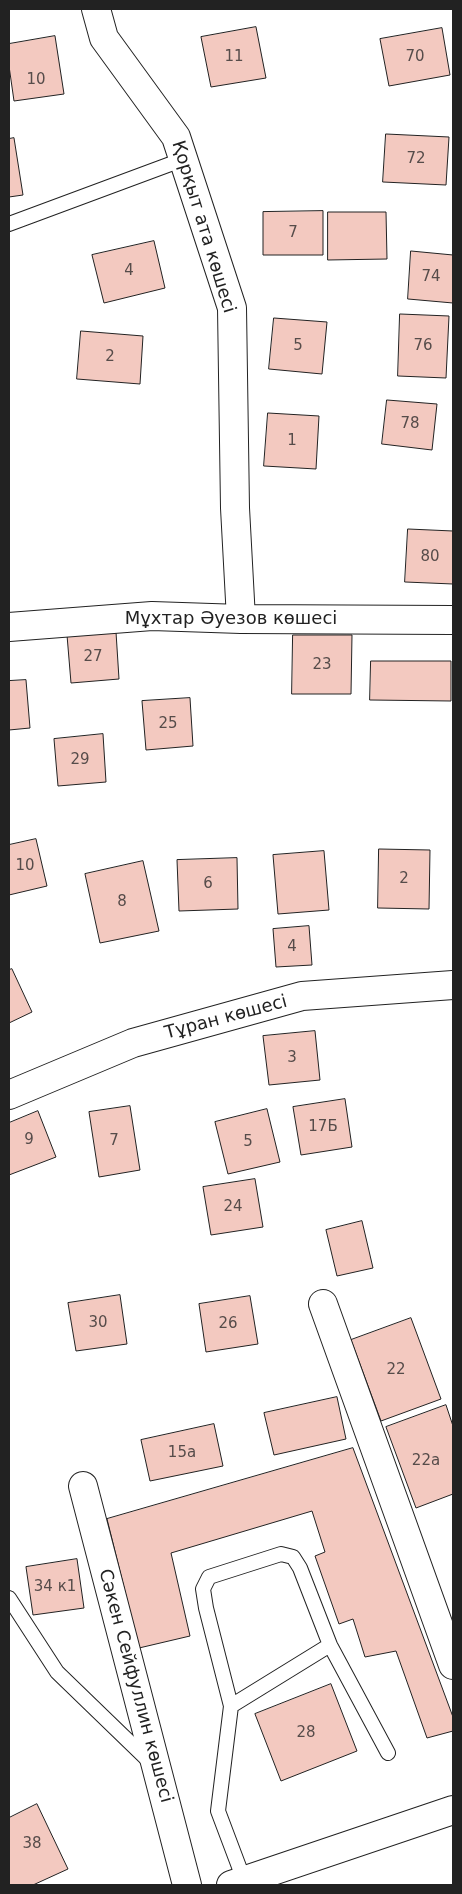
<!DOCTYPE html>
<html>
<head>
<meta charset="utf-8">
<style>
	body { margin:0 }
	#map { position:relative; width:462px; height:1894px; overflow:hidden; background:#fff; font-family:"DejaVu Sans",sans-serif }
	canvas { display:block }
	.frame { position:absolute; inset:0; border:10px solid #222; pointer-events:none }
</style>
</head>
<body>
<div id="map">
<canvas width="462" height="1894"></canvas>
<div class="frame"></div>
</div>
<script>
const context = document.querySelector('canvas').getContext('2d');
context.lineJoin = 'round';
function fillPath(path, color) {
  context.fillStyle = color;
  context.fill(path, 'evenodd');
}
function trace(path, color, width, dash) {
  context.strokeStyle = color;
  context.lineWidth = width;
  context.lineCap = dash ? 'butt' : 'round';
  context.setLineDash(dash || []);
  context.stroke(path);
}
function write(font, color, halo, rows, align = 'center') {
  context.font = font + ' "DejaVu Sans",sans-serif';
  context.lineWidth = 4;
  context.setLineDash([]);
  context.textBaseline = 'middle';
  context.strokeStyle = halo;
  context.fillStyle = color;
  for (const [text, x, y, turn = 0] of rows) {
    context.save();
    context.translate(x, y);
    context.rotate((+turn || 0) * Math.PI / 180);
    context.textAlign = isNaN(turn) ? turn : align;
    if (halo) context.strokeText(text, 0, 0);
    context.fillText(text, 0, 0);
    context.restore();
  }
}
const building = new Path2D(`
	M256,27L266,78L211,87L201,37Z
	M442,28L450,75L389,86L380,39Z
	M55,36L64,94L14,101L9,66V44Z
	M386,134L449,137L446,185L383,182Z
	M14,138L23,195L9,197V139Z
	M323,211V255H263V212Z
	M328,212H386L387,259L328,260Z
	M154,241L165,288L104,303L92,255Z
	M411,251L453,255V303L408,299Z
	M400,314L449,316L446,378L398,376Z
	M274,318L327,322L322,374L269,369Z
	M81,331L143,336L140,384L77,379Z
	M387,400L437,404L432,450L382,444Z
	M268,413L319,416L316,469L264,466Z
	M408,529L453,531V584L405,582Z
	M116,632L119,679L71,683L67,635Z
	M293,635H352L351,694H292Z
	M371,661H451V701L370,700Z
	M26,680L30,728L9,730V681Z
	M190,698L193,746L146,750L142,701Z
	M103,734L106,782L58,786L54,739Z
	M36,839L47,886L9,895V845Z
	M379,849L430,850L429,909L378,908Z
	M324,851L329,910L278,914L273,855Z
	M237,858L238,909L179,911L177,860Z
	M143,861L159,931L100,943L85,874Z
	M309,926L312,965L276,967L273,929Z
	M12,969L32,1012L9,1023V970Z
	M315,1031L320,1080L269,1085L263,1036Z
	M345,1099L352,1147L301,1155L293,1107Z
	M130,1106L140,1170L99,1177L89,1112Z
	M267,1109L280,1162L228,1174L215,1122Z
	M38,1111L56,1157L9,1175V1123Z
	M255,1179L263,1227L211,1235L203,1187Z
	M362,1221L373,1268L337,1276L326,1230Z
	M120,1295L127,1344L76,1351L68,1303Z
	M250,1296L258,1344L206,1352L199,1304Z
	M411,1318L441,1399L381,1421L351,1340Z
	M337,1397L346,1439L274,1455L264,1413Z
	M446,1405L453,1426V1494L416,1508L386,1427Z
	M214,1424L223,1466L150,1481L141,1440Z
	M353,1448L453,1717V1731L427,1738L396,1651L365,1657L353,1619L339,1624L315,1556L325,1552L312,1511L171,1553L190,1636L139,1648L107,1519Z
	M77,1559L84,1608L33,1615L26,1567Z
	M331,1684L357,1751L281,1781L255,1714Z
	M37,1804L68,1869L33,1885H9V1818Z`);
fillPath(building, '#f3c9c0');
trace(building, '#222', 1);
const lane = new Path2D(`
	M9,224L184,159
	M9,1598L57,1672L150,1762
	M231,1706L330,1645
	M244,1880L218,1811L231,1706L206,1608L203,1589L209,1577L281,1554L293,1557L300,1568L330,1645L388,1753`);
const street = new Path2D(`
	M96,9L104,38L176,137L232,308L235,508L241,619
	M9,627L152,616L241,619L453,620
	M9,1095L133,1043L302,996L453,985
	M323,1304L453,1665
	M83,1486L187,1885
	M231,1885L453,1810`);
trace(lane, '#222', 16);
trace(street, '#222', 30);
trace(lane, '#fff', 14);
trace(street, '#fff', 28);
write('15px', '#564c4a', null, [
	["11",234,57],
	["70",415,57],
	["10",36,80],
	["72",416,159],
	["7",293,233],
	["4",129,271],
	["74",431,277],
	["5",298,346],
	["76",423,346],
	["2",110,357],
	["78",410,424],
	["1",292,441],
	["80",430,557],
	["27",93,657],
	["23",322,665],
	["25",168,724],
	["29",80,760],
	["10",25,866],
	["2",404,879],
	["6",208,884],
	["8",122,902],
	["4",292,947],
	["3",292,1058],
	["17Б",323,1127],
	["9",29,1140],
	["7",114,1141],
	["5",248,1142],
	["24",233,1207],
	["30",98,1323],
	["26",228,1324],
	["22",396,1370],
	["15а",182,1453],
	["22а",426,1461],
	["34 к1",55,1587],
	["28",306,1733],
	["38",32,1844]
]);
write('18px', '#222', '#fff', [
	["Қорқыт ата көшесі",203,227,73],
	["Мұхтар Әуезов көшесі",231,619],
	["Тұран көшесі",226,1018,-15],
	["Сәкен Сейфуллин көшесі",135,1686,75]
]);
</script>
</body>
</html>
